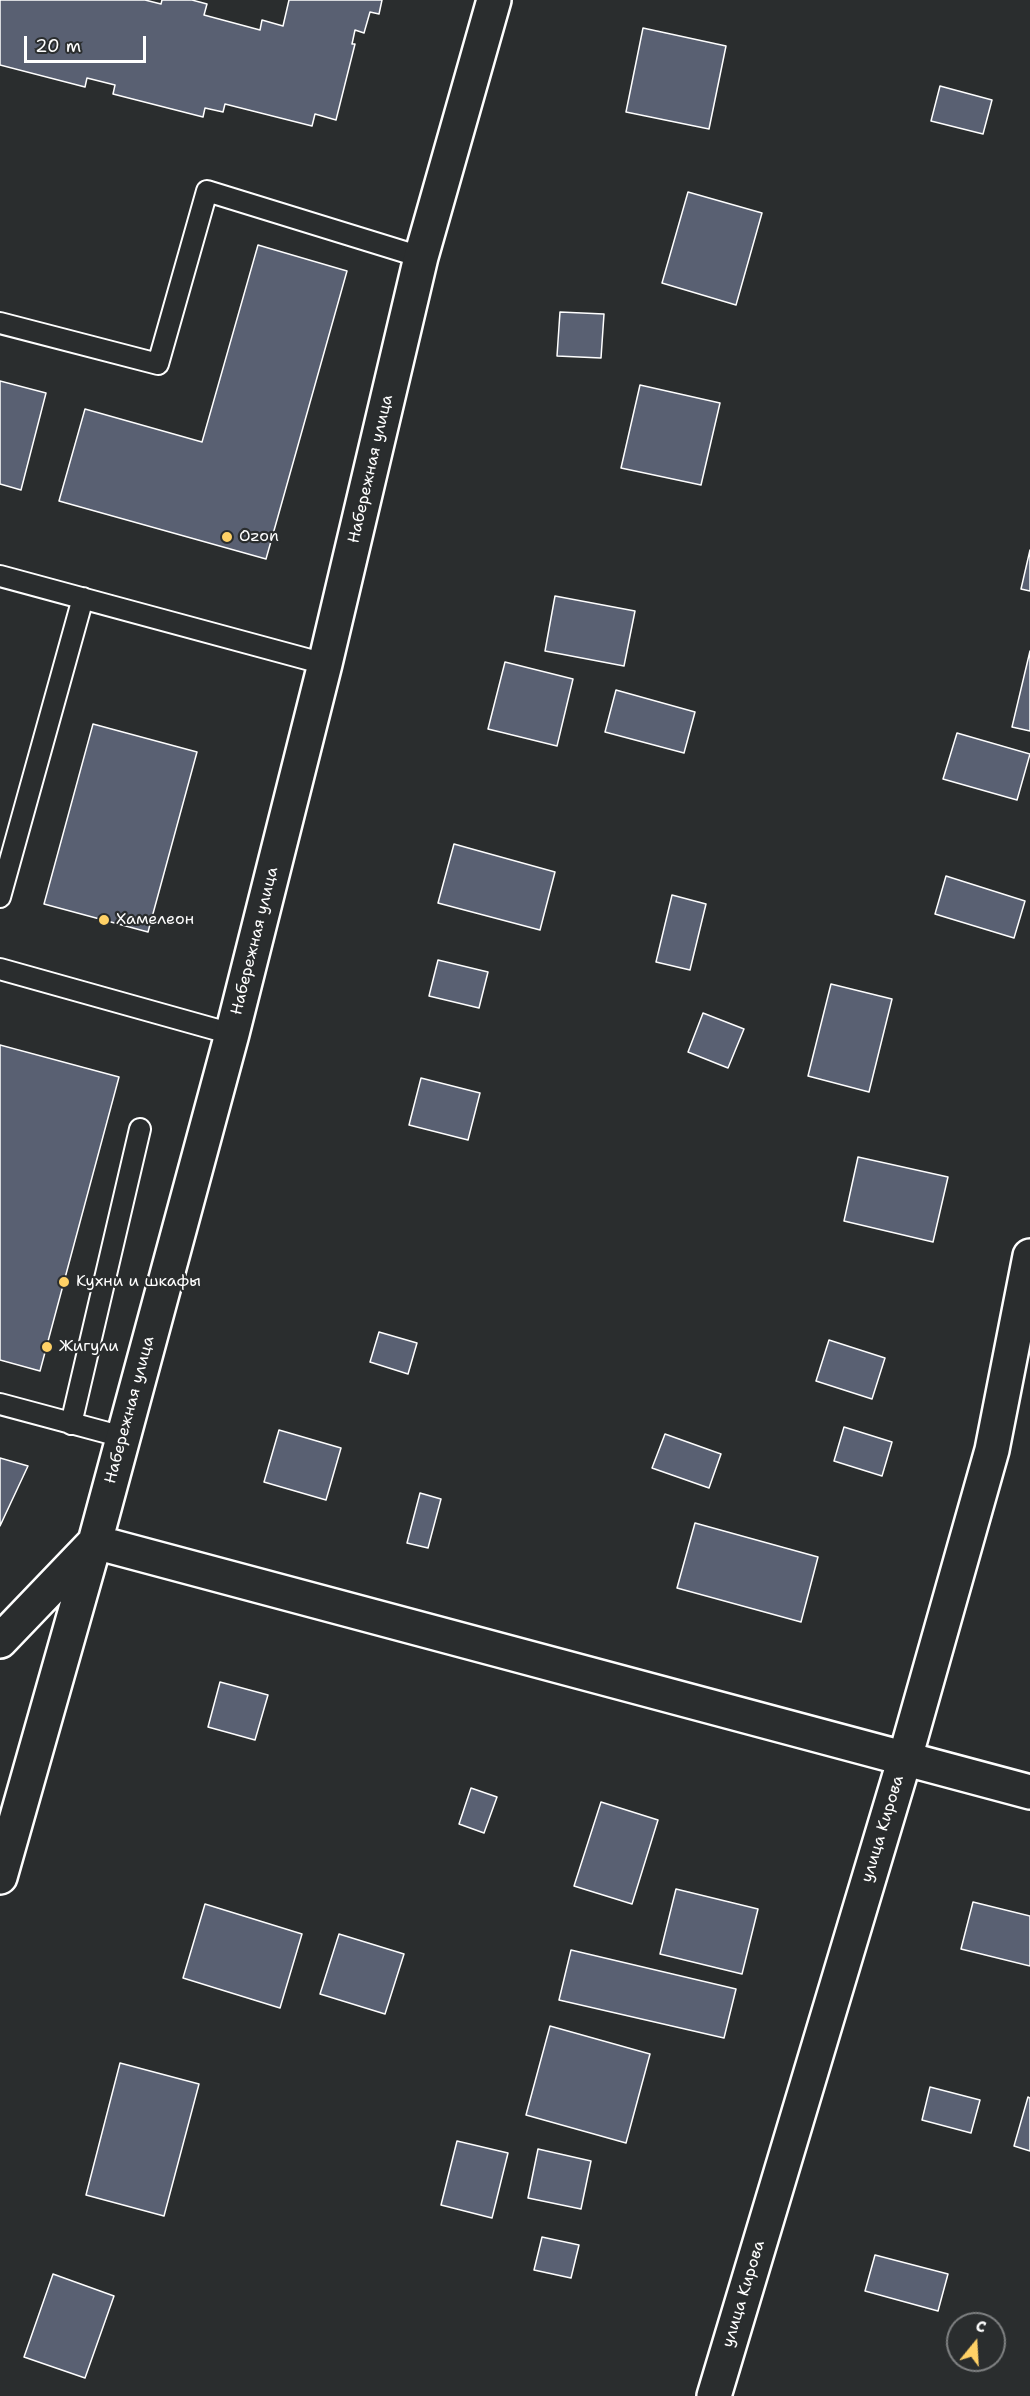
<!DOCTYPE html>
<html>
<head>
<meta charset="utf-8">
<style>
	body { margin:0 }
	#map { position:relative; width:1030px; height:2396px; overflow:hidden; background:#2a2d2e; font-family:"Shantell Sans",sans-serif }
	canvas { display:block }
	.north { position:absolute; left:946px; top:2312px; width:60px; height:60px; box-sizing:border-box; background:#2a2d2e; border:2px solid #7f8182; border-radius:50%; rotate:18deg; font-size:16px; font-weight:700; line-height:24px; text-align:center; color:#fff }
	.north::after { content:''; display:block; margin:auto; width:21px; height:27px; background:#ffd166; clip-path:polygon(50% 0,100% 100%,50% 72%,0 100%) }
	.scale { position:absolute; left:24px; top:36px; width:122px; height:27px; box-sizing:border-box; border:3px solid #fff; border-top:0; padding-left:8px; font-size:18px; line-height:21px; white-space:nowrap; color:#fff; -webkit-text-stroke:4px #2a2d2e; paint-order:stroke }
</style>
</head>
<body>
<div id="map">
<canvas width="1030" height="2396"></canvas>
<div class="north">С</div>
<div class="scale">20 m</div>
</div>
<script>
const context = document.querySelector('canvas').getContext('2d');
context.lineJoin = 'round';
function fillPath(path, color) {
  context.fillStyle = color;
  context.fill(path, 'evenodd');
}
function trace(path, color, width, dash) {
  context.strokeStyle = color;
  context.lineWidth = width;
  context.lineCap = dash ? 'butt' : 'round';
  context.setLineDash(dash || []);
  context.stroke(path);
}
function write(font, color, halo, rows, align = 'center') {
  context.font = font + ' "Shantell Sans",sans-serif';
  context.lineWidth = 4.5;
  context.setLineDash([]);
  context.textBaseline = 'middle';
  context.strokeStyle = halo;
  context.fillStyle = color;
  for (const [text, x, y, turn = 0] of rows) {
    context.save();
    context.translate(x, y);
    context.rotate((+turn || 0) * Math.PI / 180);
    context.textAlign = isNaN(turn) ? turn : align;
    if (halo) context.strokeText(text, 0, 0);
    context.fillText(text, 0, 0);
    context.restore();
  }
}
const building = new Path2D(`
	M0,0H145L161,4L162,0H192L207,4L204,15L260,30L262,20L283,26L289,0H382L379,14L370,12L364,33L355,30L352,44H355L336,120L315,114L312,126L225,104L223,112L205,108L203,117L113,94L115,85L87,78L85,87L0,65Z
	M643,28L726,46L709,129L626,112Z
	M940,86L992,100L983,134L931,121Z
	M688,192L762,213L736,305L662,283Z
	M258,245L347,271L266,559L59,501L85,409L202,442Z
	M560,312L604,314L601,358L557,356Z
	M0,381L46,393L21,490L0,484Z
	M640,385L720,403L701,485L621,468Z
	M1030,550V591L1021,589Z
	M555,596L635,611L624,666L545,651Z
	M1030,651V731L1012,727Z
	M505,662L573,679L557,746L488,729Z
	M616,690L695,712L684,753L605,732Z
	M93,724L197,752L148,932L44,904Z
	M957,733L1030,754L1017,800L943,779Z
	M454,844L555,872L540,930L438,903Z
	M946,876L1025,901L1014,938L935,914Z
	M672,895L706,904L690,970L656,962Z
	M438,960L488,972L479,1008L429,996Z
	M831,984L892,999L869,1092L808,1076Z
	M703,1013L744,1029L728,1068L688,1052Z
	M0,1045L119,1077L40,1371L0,1360Z
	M421,1078L480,1093L468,1140L409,1125Z
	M858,1157L948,1177L933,1242L844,1221Z
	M379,1332L417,1343L408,1374L370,1362Z
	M829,1340L885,1358L872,1399L816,1381Z
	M844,1427L892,1442L882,1476L834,1461Z
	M279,1430L341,1448L326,1500L264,1482Z
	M665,1434L721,1454L709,1488L652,1468Z
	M0,1458L28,1466L0,1526Z
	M420,1493L441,1499L428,1548L407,1543Z
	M695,1523L818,1557L801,1622L677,1588Z
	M220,1682L268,1695L255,1740L208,1727Z
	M471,1788L497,1797L484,1833L459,1824Z
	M601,1802L658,1820L632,1904L574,1886Z
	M676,1889L758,1909L742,1974L660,1954Z
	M973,1902L1030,1916V1966L961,1949Z
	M205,1904L302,1934L280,2008L183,1978Z
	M339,1934L404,1954L385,2014L320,1994Z
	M571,1950L736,1989L724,2038L559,2000Z
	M550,2026L650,2054L626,2143L526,2115Z
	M120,2063L199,2084L164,2216L86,2195Z
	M930,2087L980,2100L971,2133L922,2120Z
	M1028,2097L1030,2098V2151L1014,2146Z
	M457,2141L508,2153L492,2218L441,2205Z
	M538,2149L591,2161L581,2209L528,2198Z
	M542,2237L579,2245L571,2278L534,2270Z
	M875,2255L948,2274L938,2311L865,2291Z
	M53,2274L114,2296L85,2378L24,2357Z`);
fillPath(building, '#596072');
trace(building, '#fff', 1.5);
const lane = new Path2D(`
	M0,323L158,364L207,191L421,257
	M0,576L325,664
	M0,897L83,598
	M0,969L232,1034
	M0,1404L123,1437
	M71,1424L140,1129`);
const street = new Path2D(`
	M0,1641L95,1542L1030,1792
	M0,1877L95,1542L232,1034L325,664L421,257L494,0
	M714,2396L905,1758L992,1450L1030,1256`);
trace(lane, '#fff', 24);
trace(street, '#fff', 38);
trace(lane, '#2a2d2e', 20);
trace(street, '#2a2d2e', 33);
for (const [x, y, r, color] of [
	[227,537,6,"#ffd166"],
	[104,920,6,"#ffd166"],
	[64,1282,6,"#ffd166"],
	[47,1347,6,"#ffd166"]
]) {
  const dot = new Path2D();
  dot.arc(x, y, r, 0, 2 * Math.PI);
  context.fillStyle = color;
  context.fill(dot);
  trace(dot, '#2a2d2e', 2);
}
write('16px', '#fff', '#2a2d2e', [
	["Набережная улица",371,469,-77],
	["Набережная улица",255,941,-76],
	["Набережная улица",130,1410,-75],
	["улица Кирова",883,1829,-73],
	["улица Кирова",744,2294,-73]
]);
write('16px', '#fff', '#2a2d2e', [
	["Ozon",239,537],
	["Хамелеон",116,920],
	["Кухни и шкафы",76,1282],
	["Жигули",59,1347]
], 'left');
</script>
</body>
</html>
